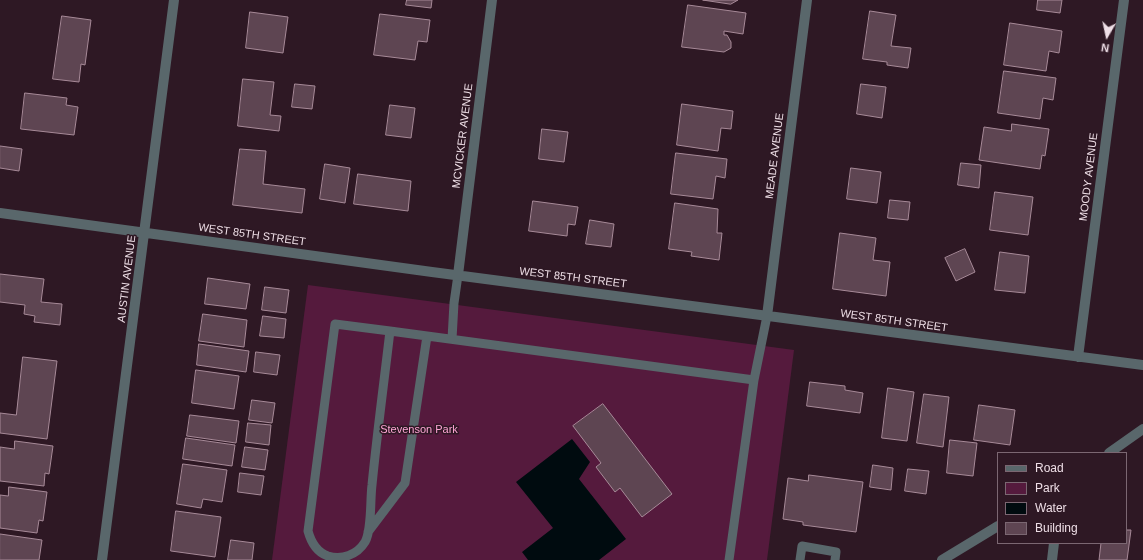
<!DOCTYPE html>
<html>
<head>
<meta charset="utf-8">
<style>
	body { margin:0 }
	#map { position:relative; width:1143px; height:560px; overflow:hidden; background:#2e1824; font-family:Helvetica,sans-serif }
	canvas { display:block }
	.legend { position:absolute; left:997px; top:452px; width:130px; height:92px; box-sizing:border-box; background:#2e1824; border:1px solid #7b6772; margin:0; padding:5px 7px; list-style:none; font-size:12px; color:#eedee6 }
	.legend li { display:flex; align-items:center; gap:8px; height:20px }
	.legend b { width:20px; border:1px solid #7b6772 }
	.north { position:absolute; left:1087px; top:16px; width:40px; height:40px; -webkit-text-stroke:3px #2e1824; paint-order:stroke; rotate:189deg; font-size:11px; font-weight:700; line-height:16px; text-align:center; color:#eedee6 }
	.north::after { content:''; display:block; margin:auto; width:14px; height:18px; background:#eedee6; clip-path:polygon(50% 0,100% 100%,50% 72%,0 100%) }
</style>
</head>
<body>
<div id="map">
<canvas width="1143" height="560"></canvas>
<ul class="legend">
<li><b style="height:5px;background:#59676b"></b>Road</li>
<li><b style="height:11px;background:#551a3d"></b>Park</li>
<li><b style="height:11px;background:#000b0f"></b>Water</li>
<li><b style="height:11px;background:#5e4552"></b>Building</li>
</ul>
<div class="north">N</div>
</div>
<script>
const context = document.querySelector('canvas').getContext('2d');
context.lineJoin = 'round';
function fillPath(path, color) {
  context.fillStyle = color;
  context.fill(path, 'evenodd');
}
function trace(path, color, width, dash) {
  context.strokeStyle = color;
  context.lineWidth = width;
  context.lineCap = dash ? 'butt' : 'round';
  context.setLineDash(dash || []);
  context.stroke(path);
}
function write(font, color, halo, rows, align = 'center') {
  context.font = font + ' Helvetica,sans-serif';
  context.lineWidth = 3;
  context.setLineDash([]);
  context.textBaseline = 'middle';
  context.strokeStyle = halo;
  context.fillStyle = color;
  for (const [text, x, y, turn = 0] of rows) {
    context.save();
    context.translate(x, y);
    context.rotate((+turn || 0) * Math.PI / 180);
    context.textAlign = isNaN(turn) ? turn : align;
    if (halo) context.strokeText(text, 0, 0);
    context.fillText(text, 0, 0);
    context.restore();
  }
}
fillPath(new Path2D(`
	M308,285L794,350L767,560H272Z`), '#551a3d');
fillPath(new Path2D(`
	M572,439L590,462L579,479L626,539L599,560H528L522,552L553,528L516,482Z`), '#000b0f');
const building = new Path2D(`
	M407,0H432L431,8L406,5Z
	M703,0H738L731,4Z
	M1038,0H1062L1060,13L1037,10Z
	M688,5L746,13L743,34L724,31V35H727L731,42V48L724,52L682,47Z
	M870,11L896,15L891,46L911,48L908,68L887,65V62L863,59Z
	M250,12L288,17L283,53L246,48Z
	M380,14L430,20L427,42L418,41L415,60L374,55Z
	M62,16L91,20L85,65L81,64L79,82L53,79Z
	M1010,23L1062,31L1059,53L1049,51L1046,71L1004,65Z
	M1004,71L1056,78L1053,100L1043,98L1040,119L998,113Z
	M243,79L274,82L270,115L281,116L279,131L238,126Z
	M295,84L315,86L312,109L292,107Z
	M861,84L886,87L882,118L857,114Z
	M25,93L67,98L66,105L78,107L74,135L21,129Z
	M682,104L733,111L731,129L721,128L718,151L677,145Z
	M390,105L415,108L411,138L386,135Z
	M1012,124L1049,129L1045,156L1042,155L1040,169L979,160L984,127L1011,131Z
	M542,129L568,132L564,162L539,159Z
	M0,146L22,149L19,171L0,168Z
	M240,149L266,151L263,184L305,189L302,213L233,205Z
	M676,153L727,159L725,178L716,176L713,199L671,194Z
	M961,163L981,165L979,188L958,185Z
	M325,164L350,168L345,203L320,199Z
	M851,168L881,172L877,203L847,199Z
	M358,174L411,181L408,211L354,204Z
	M995,192L1033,197L1028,235L990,230Z
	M890,200L910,202L908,220L888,218Z
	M533,201L578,207L575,225L568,224L567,236L529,231Z
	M675,203L718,209L717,233H722L719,260L691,256L692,252L669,249Z
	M590,220L614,224L611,247L586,244Z
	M840,233L876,238L873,260L890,262L886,296L833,289Z
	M965,249L975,272L956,281L945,258Z
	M1000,252L1029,256L1025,293L995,290Z
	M0,274L44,279L41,302L62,304L60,325L34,322L35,316L24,314L25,305L0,302Z
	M208,278L250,284L246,309L205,304Z
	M265,287L289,290L286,313L262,310Z
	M203,314L247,320L244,347L199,341Z
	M263,316L286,319L284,338L260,336Z
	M199,344L249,351L246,372L197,365Z
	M256,352L280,355L277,375L254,372Z
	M23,357L57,361L47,439L0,433V413L16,415Z
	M196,370L239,376L234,409L192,403Z
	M810,382L845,386V390L863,393L860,413L807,406Z
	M888,388L914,392L907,441L882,438Z
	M924,394L949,397L943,447L917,443Z
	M252,400L275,403L272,423L249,420Z
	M603,404L672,494L642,517L620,488L615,492L596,467L601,463L573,426Z
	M979,405L1015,410L1010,445L974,440Z
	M190,415L239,421L236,443L187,436Z
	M248,423L271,425L269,445L246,442Z
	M186,438L235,445L232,466L183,459Z
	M950,440L977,443L973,476L947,473Z
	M15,441L53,446L49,474L45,473L44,486L0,481V447L14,449Z
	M245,447L268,450L265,470L242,467Z
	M183,464L227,470L222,502L203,499L201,508L177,504Z
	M873,465L893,468L891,490L870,487Z
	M908,469L929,471L926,494L905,491Z
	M240,473L264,476L261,495L238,492Z
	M809,475L863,482L856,532L803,525V522L783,519L788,478L808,481Z
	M9,487L47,492L43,521L39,520L37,533L0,528V495L8,496Z
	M176,511L221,517L215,557L171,551Z
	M1126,530H1131L1127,560H1099L1101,543H1126Z
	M0,534L42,540L39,560H0Z
	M231,540L254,543L252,560H228Z`);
fillPath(building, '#5e4552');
trace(building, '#a78a98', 1);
trace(new Path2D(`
	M390,331C384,382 377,434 372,485C370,500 372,530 365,542C357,555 342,560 328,556C316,552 311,542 308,531L335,324L390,331L754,380
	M452,339L454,303L458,275
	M368,532L405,483L427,336
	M729,560L754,380L767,316
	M800,560L802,546L836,552L835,560`), '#59676b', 9);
trace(new Path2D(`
	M0,213L432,272L1143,365
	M458,275L492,0
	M767,316L807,0
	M1078,357L1124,0
	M102,560L174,0
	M1052,560L1054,543`), '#59676b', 10);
trace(new Path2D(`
	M1109,453L1143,429
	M942,560L998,526`), '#59676b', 10);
write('11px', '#eedee6', '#2e1824', [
	["MCVICKER AVENUE",463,136,-83],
	["MEADE AVENUE",775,156,-83],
	["MOODY AVENUE",1089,177,-83],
	["WEST 85TH STREET",252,235,8],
	["WEST 85TH STREET",573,278,7],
	["AUSTIN AVENUE",127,279,-83],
	["WEST 85TH STREET",894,321,8]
]);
write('11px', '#fda5d4', '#2e1824', [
	["Stevenson Park",419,430]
]);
</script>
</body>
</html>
